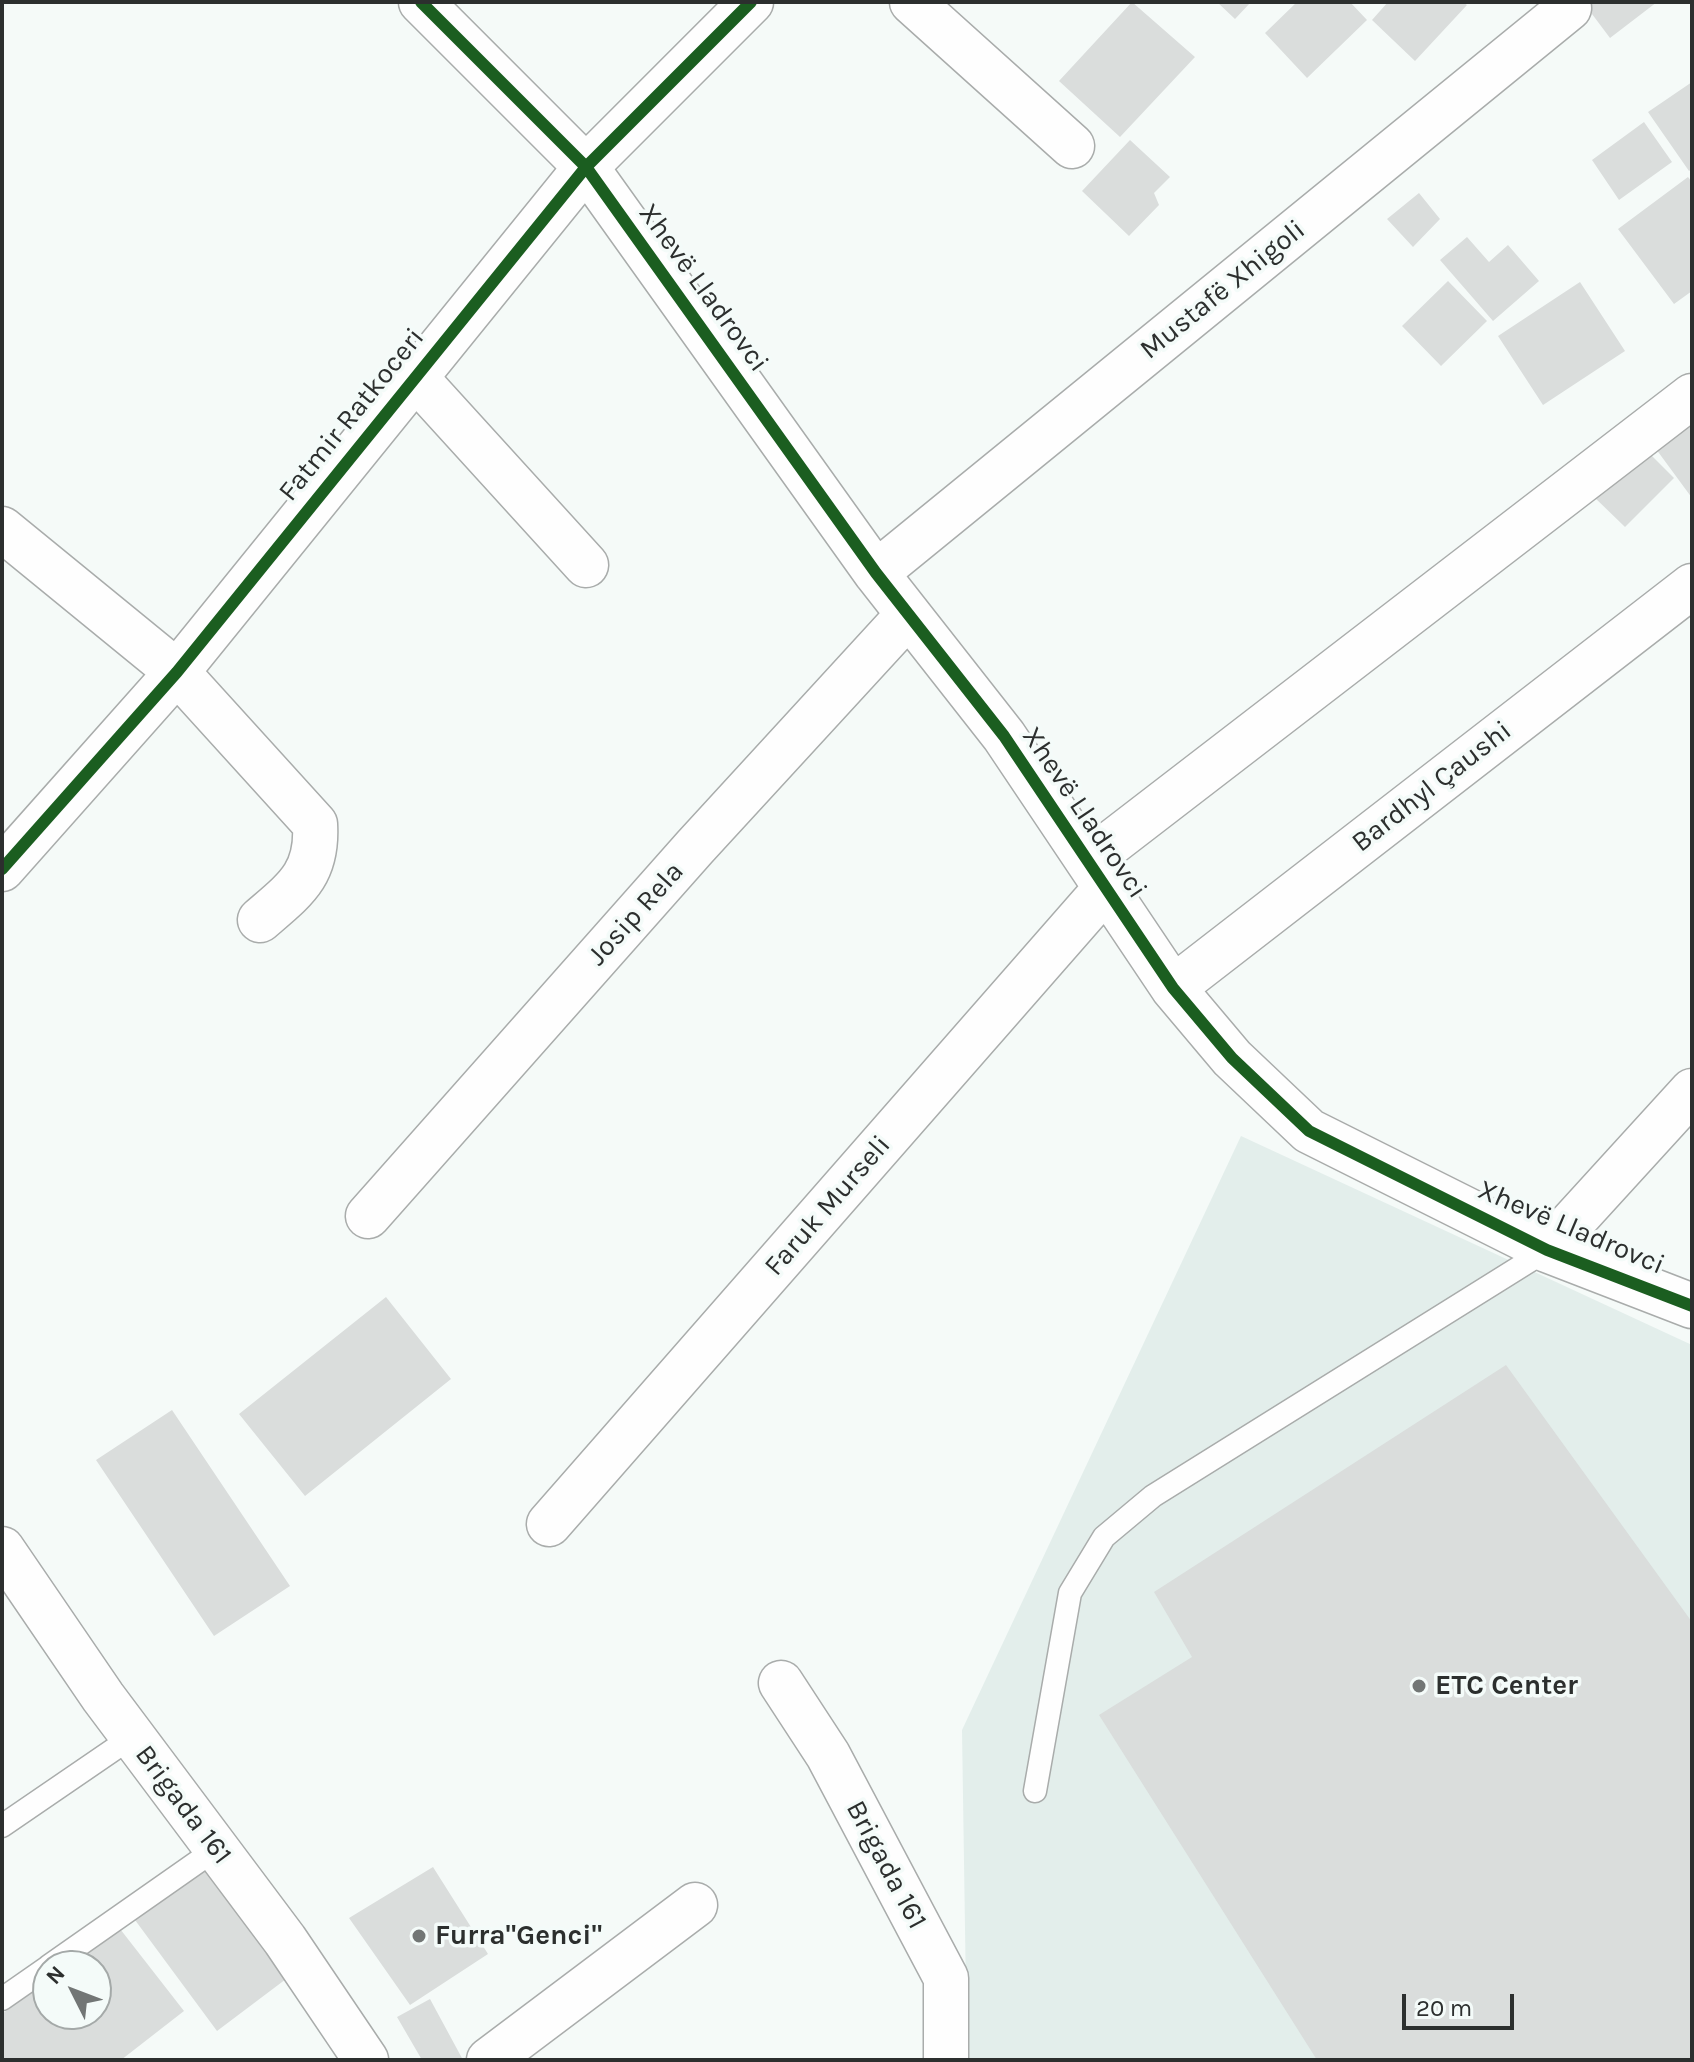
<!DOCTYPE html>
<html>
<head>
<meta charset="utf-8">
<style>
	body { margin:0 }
	#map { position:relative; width:1694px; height:2062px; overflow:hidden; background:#f5faf8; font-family:Karla,sans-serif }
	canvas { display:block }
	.frame { position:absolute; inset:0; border:4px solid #2c2f2e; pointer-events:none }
	.north { position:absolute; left:32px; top:1950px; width:80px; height:80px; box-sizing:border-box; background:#f4fbf9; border:2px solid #a4a9a8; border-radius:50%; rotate:312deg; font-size:22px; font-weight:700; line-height:32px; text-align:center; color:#2c2f2e }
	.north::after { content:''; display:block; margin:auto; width:28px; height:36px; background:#727675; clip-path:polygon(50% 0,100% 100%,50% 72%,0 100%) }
	.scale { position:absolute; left:1402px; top:1994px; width:112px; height:36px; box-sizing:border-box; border:4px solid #2c2f2e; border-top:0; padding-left:10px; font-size:24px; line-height:28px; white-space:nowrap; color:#2c2f2e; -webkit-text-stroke:6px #f4fbf9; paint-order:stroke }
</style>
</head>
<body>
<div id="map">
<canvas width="1694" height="2062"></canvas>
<div class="frame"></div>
<div class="north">N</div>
<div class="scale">20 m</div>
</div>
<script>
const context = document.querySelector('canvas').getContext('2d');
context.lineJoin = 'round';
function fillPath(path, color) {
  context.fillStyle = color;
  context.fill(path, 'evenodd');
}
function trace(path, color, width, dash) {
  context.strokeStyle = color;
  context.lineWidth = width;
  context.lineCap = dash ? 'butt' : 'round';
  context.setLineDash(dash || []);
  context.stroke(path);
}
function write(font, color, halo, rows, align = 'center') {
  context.font = font + ' Karla,sans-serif';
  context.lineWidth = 7;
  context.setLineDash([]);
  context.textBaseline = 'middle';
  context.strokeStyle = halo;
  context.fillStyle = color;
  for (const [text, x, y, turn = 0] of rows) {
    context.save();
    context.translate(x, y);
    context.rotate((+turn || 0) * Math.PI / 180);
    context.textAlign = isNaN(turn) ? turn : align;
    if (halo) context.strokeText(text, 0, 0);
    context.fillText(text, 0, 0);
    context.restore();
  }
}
fillPath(new Path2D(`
	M1241,1136L1692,1345V2060H967L962,1730Z`), '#e3eeeb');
fillPath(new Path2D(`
	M1132,2L1195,57L1120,137L1059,81Z
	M1217,2H1251L1235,19Z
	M1297,2H1350L1367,20L1307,78L1265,33Z
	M1388,2H1463L1467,5L1415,61L1372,20Z
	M1583,2H1657L1610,38Z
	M1692,82V169L1689,171L1648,112Z
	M1644,122L1672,162L1619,200L1592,160Z
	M1130,140L1170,177L1154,193L1159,205L1129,236L1082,191Z
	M1688,177L1692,182V291L1674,304L1618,229Z
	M1419,193L1440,219L1413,247L1387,219Z
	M1467,237L1489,262L1508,245L1539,281L1493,321L1440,260Z
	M1448,281L1487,321L1441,366L1402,326Z
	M1580,282L1625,351L1543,405L1498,336Z
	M1692,414V498L1656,449Z
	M1641,445L1674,478L1625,527L1592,495Z
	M386,1297L451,1379L305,1496L239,1414Z
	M1506,1365L1692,1622V2060H1317L1099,1715L1192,1657L1154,1592Z
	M172,1410L290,1586L214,1636L96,1460Z
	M212,1862L294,1973L217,2031L135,1920Z
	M433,1867L488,1954L410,2005L349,1918Z
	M117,1925L184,2011L121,2060H2V2014L48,1979V2014H96V1966H64Z
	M430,1999L463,2060H422L397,2017Z`), '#dadddc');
const lane = new Path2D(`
	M1035,1791L1070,1593L1104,1537L1153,1496L1547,1250
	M2,1826L132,1737
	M49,1966L216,1849
	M2,1999L48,1967`);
const street = new Path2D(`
	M421,2L586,167L876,573L1004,736L1173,988L1232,1058L1309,1131L1547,1250L1692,1306
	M912,2L1072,146
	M414,376L586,565
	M2,529L177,672L315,824C318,874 296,889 260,920
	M876,573L1569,8
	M1088,861L1692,396
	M1173,988L1692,586
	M368,1216L695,847L908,615
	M1547,1250L1692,1091
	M549,1524L1106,888
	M781,1683L828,1755L946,1978V2060
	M489,2060L695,1905`);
const secondary = new Path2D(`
	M2,869L177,672L586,167L751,2
	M2,1549L103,1697L285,1940L366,2060`);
trace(lane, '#a9acab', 25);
trace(street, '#a9acab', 47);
trace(secondary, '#a9acab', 47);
trace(lane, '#fefefe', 22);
trace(street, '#fefefe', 44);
trace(secondary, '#fefefe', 44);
trace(new Path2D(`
	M421,2L586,167L876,573L1004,736L1173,988L1232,1058L1309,1131L1547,1250L1692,1306
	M2,869L177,672L586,167L751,2`), '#1b5e20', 12);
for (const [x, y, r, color] of [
	[1419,1686,8,"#727675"],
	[419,1936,8,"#727675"]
]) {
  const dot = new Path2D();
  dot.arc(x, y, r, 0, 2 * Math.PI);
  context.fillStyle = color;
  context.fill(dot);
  trace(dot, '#f4fbf9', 3);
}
write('28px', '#2c2f2e', '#f4fbf9', [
	["Xhevë Lladrovci",703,288,54],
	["Mustafë Xhigoli",1223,290,-39],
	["Fatmir Ratkoceri",352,415,-51],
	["Bardhyl Çaushi",1432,787,-38],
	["Xhevë Lladrovci",1084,813,56],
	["Josip Rela",636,914,-48],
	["Faruk Murseli",828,1206,-49],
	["Xhevë Lladrovci",1571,1228,23],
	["Brigada 161",183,1805,53],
	["Brigada 161",886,1865,62]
]);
write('bold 28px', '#2c2f2e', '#f4fbf9', [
	["ETC Center",1435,1686],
	["Furra\"Genci\"",435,1936]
], 'left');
</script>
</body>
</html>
